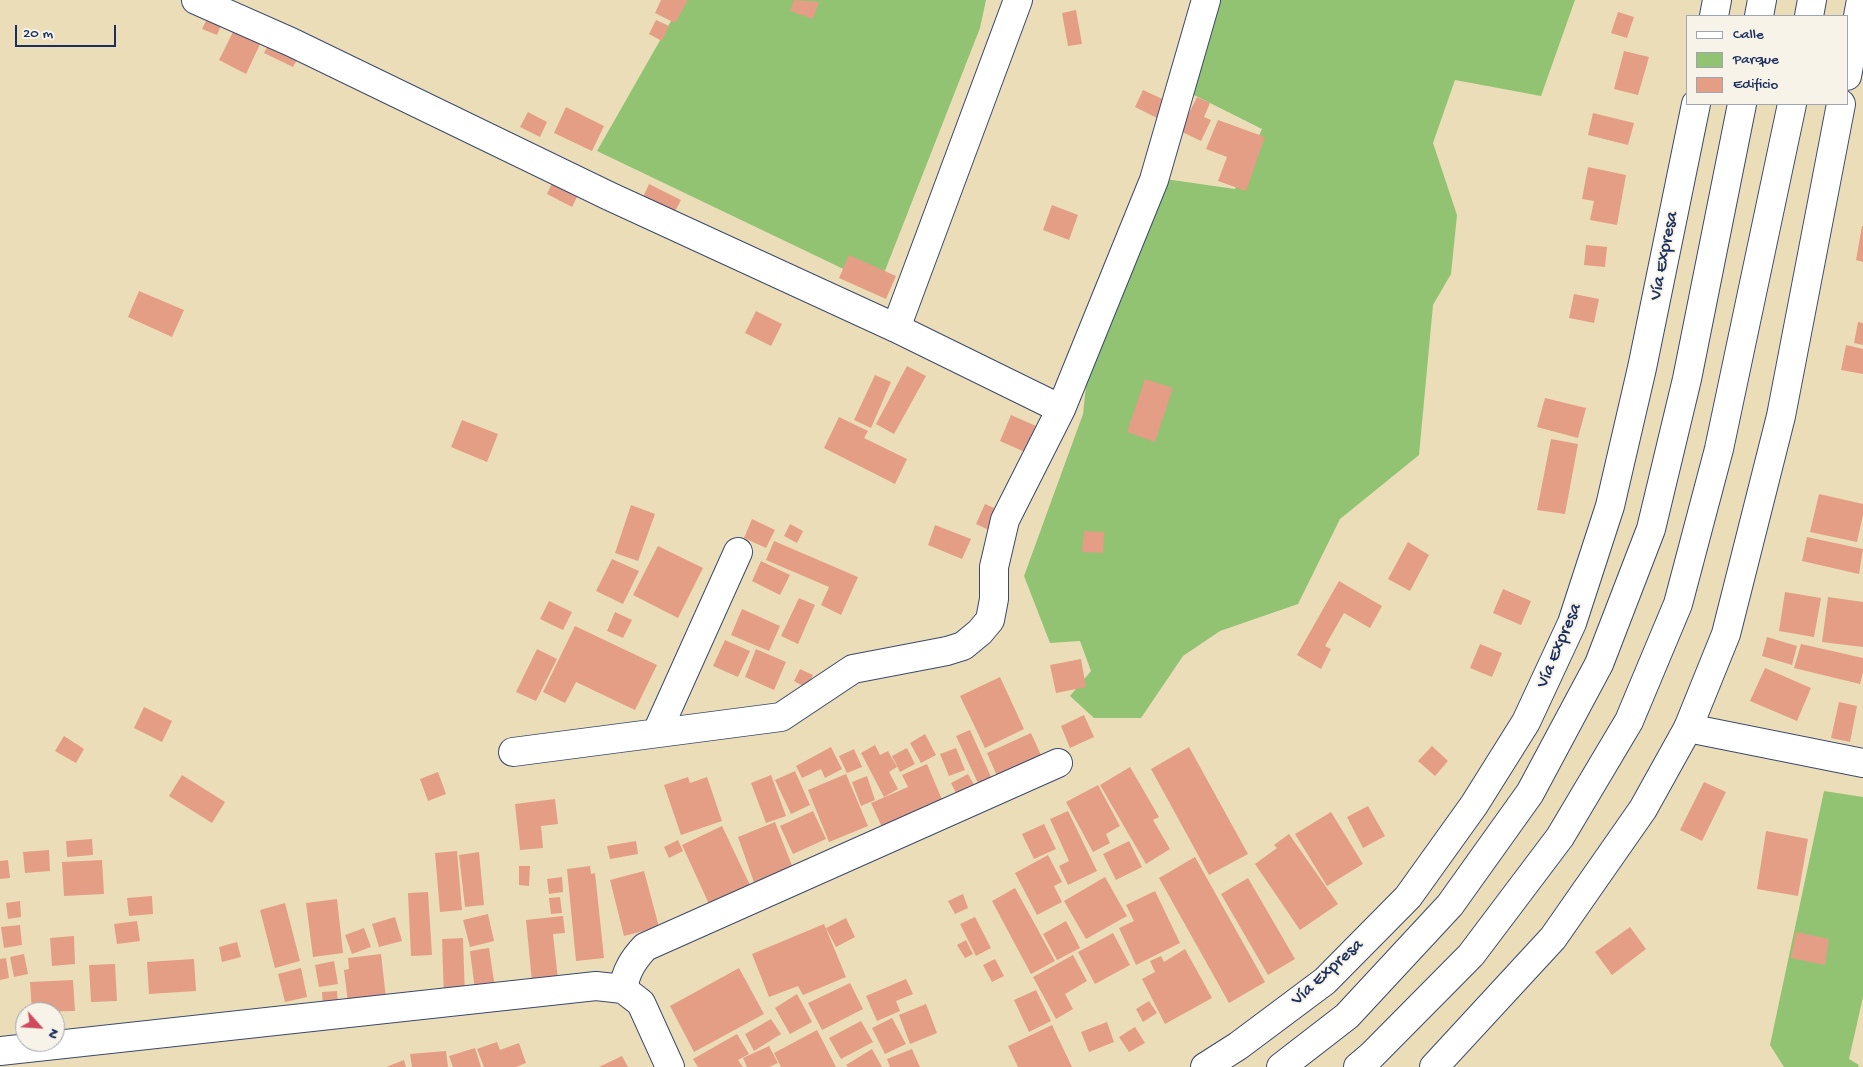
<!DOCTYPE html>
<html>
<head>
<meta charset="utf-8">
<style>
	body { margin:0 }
	#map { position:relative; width:1863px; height:1067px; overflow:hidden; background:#ecddb9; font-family:"Gochi Hand",sans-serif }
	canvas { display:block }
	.legend { position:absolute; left:1686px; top:15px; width:162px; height:90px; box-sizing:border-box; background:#f7f3e8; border:1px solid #9fa5b1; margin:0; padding:6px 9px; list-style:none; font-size:15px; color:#1b2f5e }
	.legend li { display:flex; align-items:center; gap:10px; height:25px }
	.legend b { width:25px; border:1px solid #9fa5b1 }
	.north { position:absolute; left:15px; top:1002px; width:50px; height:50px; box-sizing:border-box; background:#f7f3e8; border:1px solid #9fa5b1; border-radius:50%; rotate:116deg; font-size:14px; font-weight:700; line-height:20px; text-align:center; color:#1b2f5e }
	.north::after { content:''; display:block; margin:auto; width:18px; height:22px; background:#d1495b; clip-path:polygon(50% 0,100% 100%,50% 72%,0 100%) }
	.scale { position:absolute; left:15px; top:25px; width:101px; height:22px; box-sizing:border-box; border:2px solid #1b2f5e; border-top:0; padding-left:6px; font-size:15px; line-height:18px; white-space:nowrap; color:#1b2f5e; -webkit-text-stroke:4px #f7f3e8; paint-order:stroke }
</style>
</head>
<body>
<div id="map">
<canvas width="1863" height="1067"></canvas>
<ul class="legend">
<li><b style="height:6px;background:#fff"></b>Calle</li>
<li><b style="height:14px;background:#91c373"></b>Parque</li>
<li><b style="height:14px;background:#e49e85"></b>Edificio</li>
</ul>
<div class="north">N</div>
<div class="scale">20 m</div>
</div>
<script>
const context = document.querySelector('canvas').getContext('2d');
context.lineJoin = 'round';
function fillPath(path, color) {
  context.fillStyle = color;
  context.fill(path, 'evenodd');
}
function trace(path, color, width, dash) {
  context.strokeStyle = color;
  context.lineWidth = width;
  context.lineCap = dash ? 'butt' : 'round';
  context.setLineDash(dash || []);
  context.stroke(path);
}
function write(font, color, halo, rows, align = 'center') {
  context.font = font + ' "Gochi Hand",sans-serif';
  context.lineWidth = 4;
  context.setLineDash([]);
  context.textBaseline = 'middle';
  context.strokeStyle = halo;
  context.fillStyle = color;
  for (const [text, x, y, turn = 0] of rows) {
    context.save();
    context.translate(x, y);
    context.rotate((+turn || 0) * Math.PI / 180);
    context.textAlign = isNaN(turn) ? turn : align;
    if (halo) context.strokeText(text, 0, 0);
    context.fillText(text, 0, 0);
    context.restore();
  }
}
fillPath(new Path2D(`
	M683,0H986L980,28L879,286L597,151Z
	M1202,0H1575L1541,96L1455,80L1433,143L1457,215L1451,274L1433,305L1419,455L1340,519L1298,604L1220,631L1183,656L1141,718H1094L1070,696L1091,671L1080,641L1050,643L1024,576L1083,414L1087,376L1158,178L1235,189L1262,129L1180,88Z
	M1824,791L1863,797V997L1849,1059L1859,1065L1858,1067H1784L1770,1045Z`), '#91c373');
fillPath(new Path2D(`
	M661,0H688L675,23L655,13Z
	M794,0L819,2L813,19L790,11Z
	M1076,10L1082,44L1068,46L1062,13Z
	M1618,12L1634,17L1627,38L1611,33Z
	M208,17L222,23L217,35L202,29Z
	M656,20L669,26L662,41L649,34Z
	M236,26L262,40L246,74L219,60Z
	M272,37L301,52L293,67L264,53Z
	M1624,51L1649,57L1638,95L1614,89Z
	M1143,90L1167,101L1159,119L1135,107Z
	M1197,97L1210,103L1204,117L1211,120L1201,141L1180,131Z
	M566,107L604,126L592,151L554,133Z
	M528,112L547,122L540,137L520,127Z
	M1593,113L1634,123L1628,145L1588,135Z
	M1218,120L1265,137L1246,191L1218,181L1227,157L1206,149Z
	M1588,167L1626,175L1617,225L1590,220L1594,201L1582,199Z
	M556,175L581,189L572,207L547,194Z
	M649,184L681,200L670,221L639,206Z
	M1052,205L1078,215L1069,240L1043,230Z
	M1862,226H1863V262L1856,260Z
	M1586,245L1607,247L1605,267L1584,265Z
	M849,255L896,276L886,299L839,278Z
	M139,291L184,310L172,337L128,317Z
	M1574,294L1599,299L1594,323L1569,318Z
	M756,311L782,324L771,346L745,333Z
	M1858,322L1863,323V345L1854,343Z
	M1846,345L1863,349V374L1841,370Z
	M907,366L926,376L894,434L876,424Z
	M875,375L891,382L871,428L854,420Z
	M1145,379L1173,388L1155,442L1127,432Z
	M1545,398L1586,408L1578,438L1537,427Z
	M1011,415L1036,426L1025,452L1000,441Z
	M839,417L868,431L864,438L907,459L895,484L824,448Z
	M462,420L498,434L487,462L451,447Z
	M1551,439L1578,444L1565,514L1537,510Z
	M1819,494L1863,504V515L1857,542L1810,532Z
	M985,504L1001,511L991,531L976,524Z
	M631,505L655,514L638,561L615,553Z
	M752,519L775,530L766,548L744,538Z
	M790,524L803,531L797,543L784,536Z
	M935,525L971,539L962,559L928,545Z
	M1084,531L1104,532L1103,553L1082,552Z
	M1807,537L1863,549L1859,574L1802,561Z
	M774,541L858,577L841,615L821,605L829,587L766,560Z
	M1408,542L1429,555L1410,591L1388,579Z
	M658,546L703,568L678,618L633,595Z
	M612,559L639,571L623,604L596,591Z
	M761,561L790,575L780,595L752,581Z
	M1339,581L1382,606L1370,628L1344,613L1325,646L1331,649L1321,669L1297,655Z
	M1503,589L1531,601L1521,625L1493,613Z
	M1785,592L1821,598L1814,637L1779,631Z
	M1828,597L1863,602V647L1822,642Z
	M799,598L815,605L798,644L781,636Z
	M549,601L572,612L563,630L540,619Z
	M742,609L780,626L769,651L731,635Z
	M615,612L632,620L623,638L607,631Z
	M575,626L657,665L635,710L576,682L565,703L543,692Z
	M1767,637L1797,646L1792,665L1762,656Z
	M725,640L750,651L738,677L713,666Z
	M1480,644L1502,653L1492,677L1470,668Z
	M1801,644L1863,658V672L1860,684L1794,668Z
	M537,649L557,659L536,701L516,692Z
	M756,649L786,662L774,690L745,677Z
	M1081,659L1086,687L1056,693L1050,665Z
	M1765,668L1811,688L1797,721L1750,701Z
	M800,669L813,675L807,688L794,681Z
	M1000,677L1024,729L985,748L960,696Z
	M1839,702L1857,706L1850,742L1831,738Z
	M144,707L172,721L162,742L134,728Z
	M1084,715L1094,737L1070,748L1061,726Z
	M970,730L997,790L984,796L956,736Z
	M1031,733L1045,764L1001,785L987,753Z
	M925,734L936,755L921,763L910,743Z
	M64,736L84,749L76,763L55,751Z
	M875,745L880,755L888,751L897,767L889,772L898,789L884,797L861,753Z
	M1432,746L1448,761L1435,776L1418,761Z
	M831,747L842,769L825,778L821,769L802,778L796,766Z
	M1189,747L1248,854L1209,875L1151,769Z
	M907,748L915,764L900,772L892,756Z
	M956,748L965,770L949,776L940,754Z
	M854,749L862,767L847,773L839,756Z
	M927,764L946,809L886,836L871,803L908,787L902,775Z
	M1130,767L1159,817L1153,820L1170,849L1146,864L1100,785Z
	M795,771L810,805L791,814L775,780Z
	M438,772L446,794L428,801L420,779Z
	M846,774L868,826L829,842L808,790Z
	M968,774L977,790L959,799L951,783Z
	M182,775L225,802L212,823L169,796Z
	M771,775L786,816L766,823L751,783Z
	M867,776L875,800L861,806L852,782Z
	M688,777L690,783L707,777L722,821L681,835L664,785Z
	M1704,782L1726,792L1702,841L1680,830Z
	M1098,785L1120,826L1106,834L1110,843L1093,852L1066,802Z
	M555,799L558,824L541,826L543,848L520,850L515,804Z
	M1368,806L1385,836L1363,848L1347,817Z
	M813,811L826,839L793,854L780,826Z
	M1068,811L1097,871L1068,885L1059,866L1069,861L1050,819Z
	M1331,812L1363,864L1327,886L1295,834Z
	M775,822L796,876L757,891L738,837Z
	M1044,824L1056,849L1034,859L1022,834Z
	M722,826L750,885L709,904L682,845Z
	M1766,831L1808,839L1798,896L1757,889Z
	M1289,834L1338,904L1300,930L1255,864L1277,848L1274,845Z
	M92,839L93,855L67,857L66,841Z
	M678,840L683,851L669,858L664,847Z
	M636,841L638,854L610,859L607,846Z
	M1129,841L1142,867L1116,880L1103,854Z
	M49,850L50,871L25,873L23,852Z
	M457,851L462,910L440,912L435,853Z
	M479,852L484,905L465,907L459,855Z
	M1048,855L1062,882L1054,886L1062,902L1037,915L1015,873Z
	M1195,857L1265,982L1229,1003L1159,878Z
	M8,860L10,878L0,879V861Z
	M102,860L104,894L64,896L62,862Z
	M519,866H530L529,886L519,885Z
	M590,866L591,874L595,873L604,958L576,961L567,869Z
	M644,871L659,927L624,936L610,880Z
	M562,877L563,892L549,894L547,879Z
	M1105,877L1127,916L1086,939L1064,901Z
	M1248,878L1295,959L1268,975L1221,894Z
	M1015,888L1055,961L1031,974L992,901Z
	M1155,891L1180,943L1136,965L1119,928L1134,921L1126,905Z
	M428,892L432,955L411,956L408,893Z
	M963,894L968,908L955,914L948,901Z
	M152,896L153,914L129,916L127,898Z
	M560,897L562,913L551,914L549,898Z
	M337,899L343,953L313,957L306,903Z
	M20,901L21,917L8,919L6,903Z
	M285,903L300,961L275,968L260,910Z
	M488,914L494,941L470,947L463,920Z
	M563,916L565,933L553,934L558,979L532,982L526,920Z
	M395,917L402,941L379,947L372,924Z
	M975,917L991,948L976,956L960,924Z
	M846,918L855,937L836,947L826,928Z
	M137,921L140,941L117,944L114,924Z
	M1066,921L1080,948L1057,960L1043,934Z
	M824,924L846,977L803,995L798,986L769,997L752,954Z
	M20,925L22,945L4,948L1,927Z
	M1630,927L1646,949L1612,975L1595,952Z
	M364,928L371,947L352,954L345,935Z
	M1796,932L1829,939L1825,965L1791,958Z
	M1113,933L1130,965L1095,984L1078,952Z
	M74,936L75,964L52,966L50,938Z
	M463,938L465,998L444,999L442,939Z
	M966,940L973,954L965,958L957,945Z
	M237,942L241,957L222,962L219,947Z
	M489,948L496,995L476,998L470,951Z
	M1185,949L1212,998L1165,1024L1142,979L1155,972L1150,961L1161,956L1164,962Z
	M24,954L28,974L14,977L10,957Z
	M381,954L386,998L348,1003L344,970L349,969L348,958Z
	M1073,955L1087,981L1065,994L1073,1009L1056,1019L1033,977Z
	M6,958L9,978L0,980V959Z
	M194,959L196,991L149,994L147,962Z
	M995,959L1004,976L992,982L983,965Z
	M334,961L338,984L319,987L315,965Z
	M115,964L117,1001L91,1002L89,965Z
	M301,968L307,997L285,1002L278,974Z
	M739,968L764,1014L694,1052L670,1006Z
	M906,979L913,994L896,1001L900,1011L877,1021L866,996Z
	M73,980L75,1011L32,1012L30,982Z
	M850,983L863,1009L822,1030L808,1003Z
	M1036,990L1051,1021L1029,1032L1014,1000Z
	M337,991L338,1006L323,1007L322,992Z
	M797,994L812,1022L790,1034L775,1008Z
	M1149,1001L1157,1013L1143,1022L1136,1009Z
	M926,1004L937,1033L910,1044L899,1015Z
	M892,1018L906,1044L885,1054L872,1028Z
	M771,1019L781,1034L754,1051L745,1034Z
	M861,1021L873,1042L841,1059L829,1038Z
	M1107,1022L1114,1042L1089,1052L1081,1032Z
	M1052,1025L1072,1067H1018L1008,1046Z
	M1135,1027L1145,1043L1129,1052L1119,1037Z
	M817,1030L836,1067H781L774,1053Z
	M737,1034L749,1054L738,1060L743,1067H698L693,1059Z
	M497,1042L500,1050L519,1043L526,1063L516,1067H484L477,1049Z
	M769,1046L778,1063L769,1067H747L743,1058Z
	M475,1048L481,1067H453L449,1056Z
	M872,1049L882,1067H848L846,1065Z
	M912,1049L920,1067H890L887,1059Z
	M446,1051L448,1067H412L410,1054Z
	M622,1056L628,1067H599Z
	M404,1060L406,1067H386Z`), '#e49e85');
const minor = new Path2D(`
	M196,0L291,42L609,196L896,328L1061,409L1005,520L994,567V599L990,620L980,632L963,646L947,651L853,669L781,717L513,752
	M896,328L1018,0
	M1061,409L1154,180L1206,0
	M1688,728L1863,763
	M657,732L738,552
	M623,989C626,971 633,960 645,947L1058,763`);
const major = new Path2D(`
	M1714,16L1717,0
	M1759,16L1762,0
	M1809,16L1812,0
	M1847,76L1861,0
	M0,1051L596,986L623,989L641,1003L670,1067
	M1205,1067L1238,1046L1325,981L1408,897L1474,805L1526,722L1572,623L1610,506L1642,368L1696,104
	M1281,1067L1347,1016L1450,905L1530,793L1599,664L1651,529L1687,379L1742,104
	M1358,1067L1371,1056L1471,955L1560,837L1629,721L1678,604L1719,449L1792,104
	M1434,1067L1553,938L1643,809L1688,728L1726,634L1781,416L1841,104`);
trace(minor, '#3a496c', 30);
trace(major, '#3a496c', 30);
trace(minor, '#fff', 28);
trace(major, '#fff', 28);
write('18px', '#1b2f5e', '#f7f3e8', [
	["Vía Expresa",1665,256,-79],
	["Vía Expresa",1560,646,-67],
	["Vía Expresa",1328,973,-42]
]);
</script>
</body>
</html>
